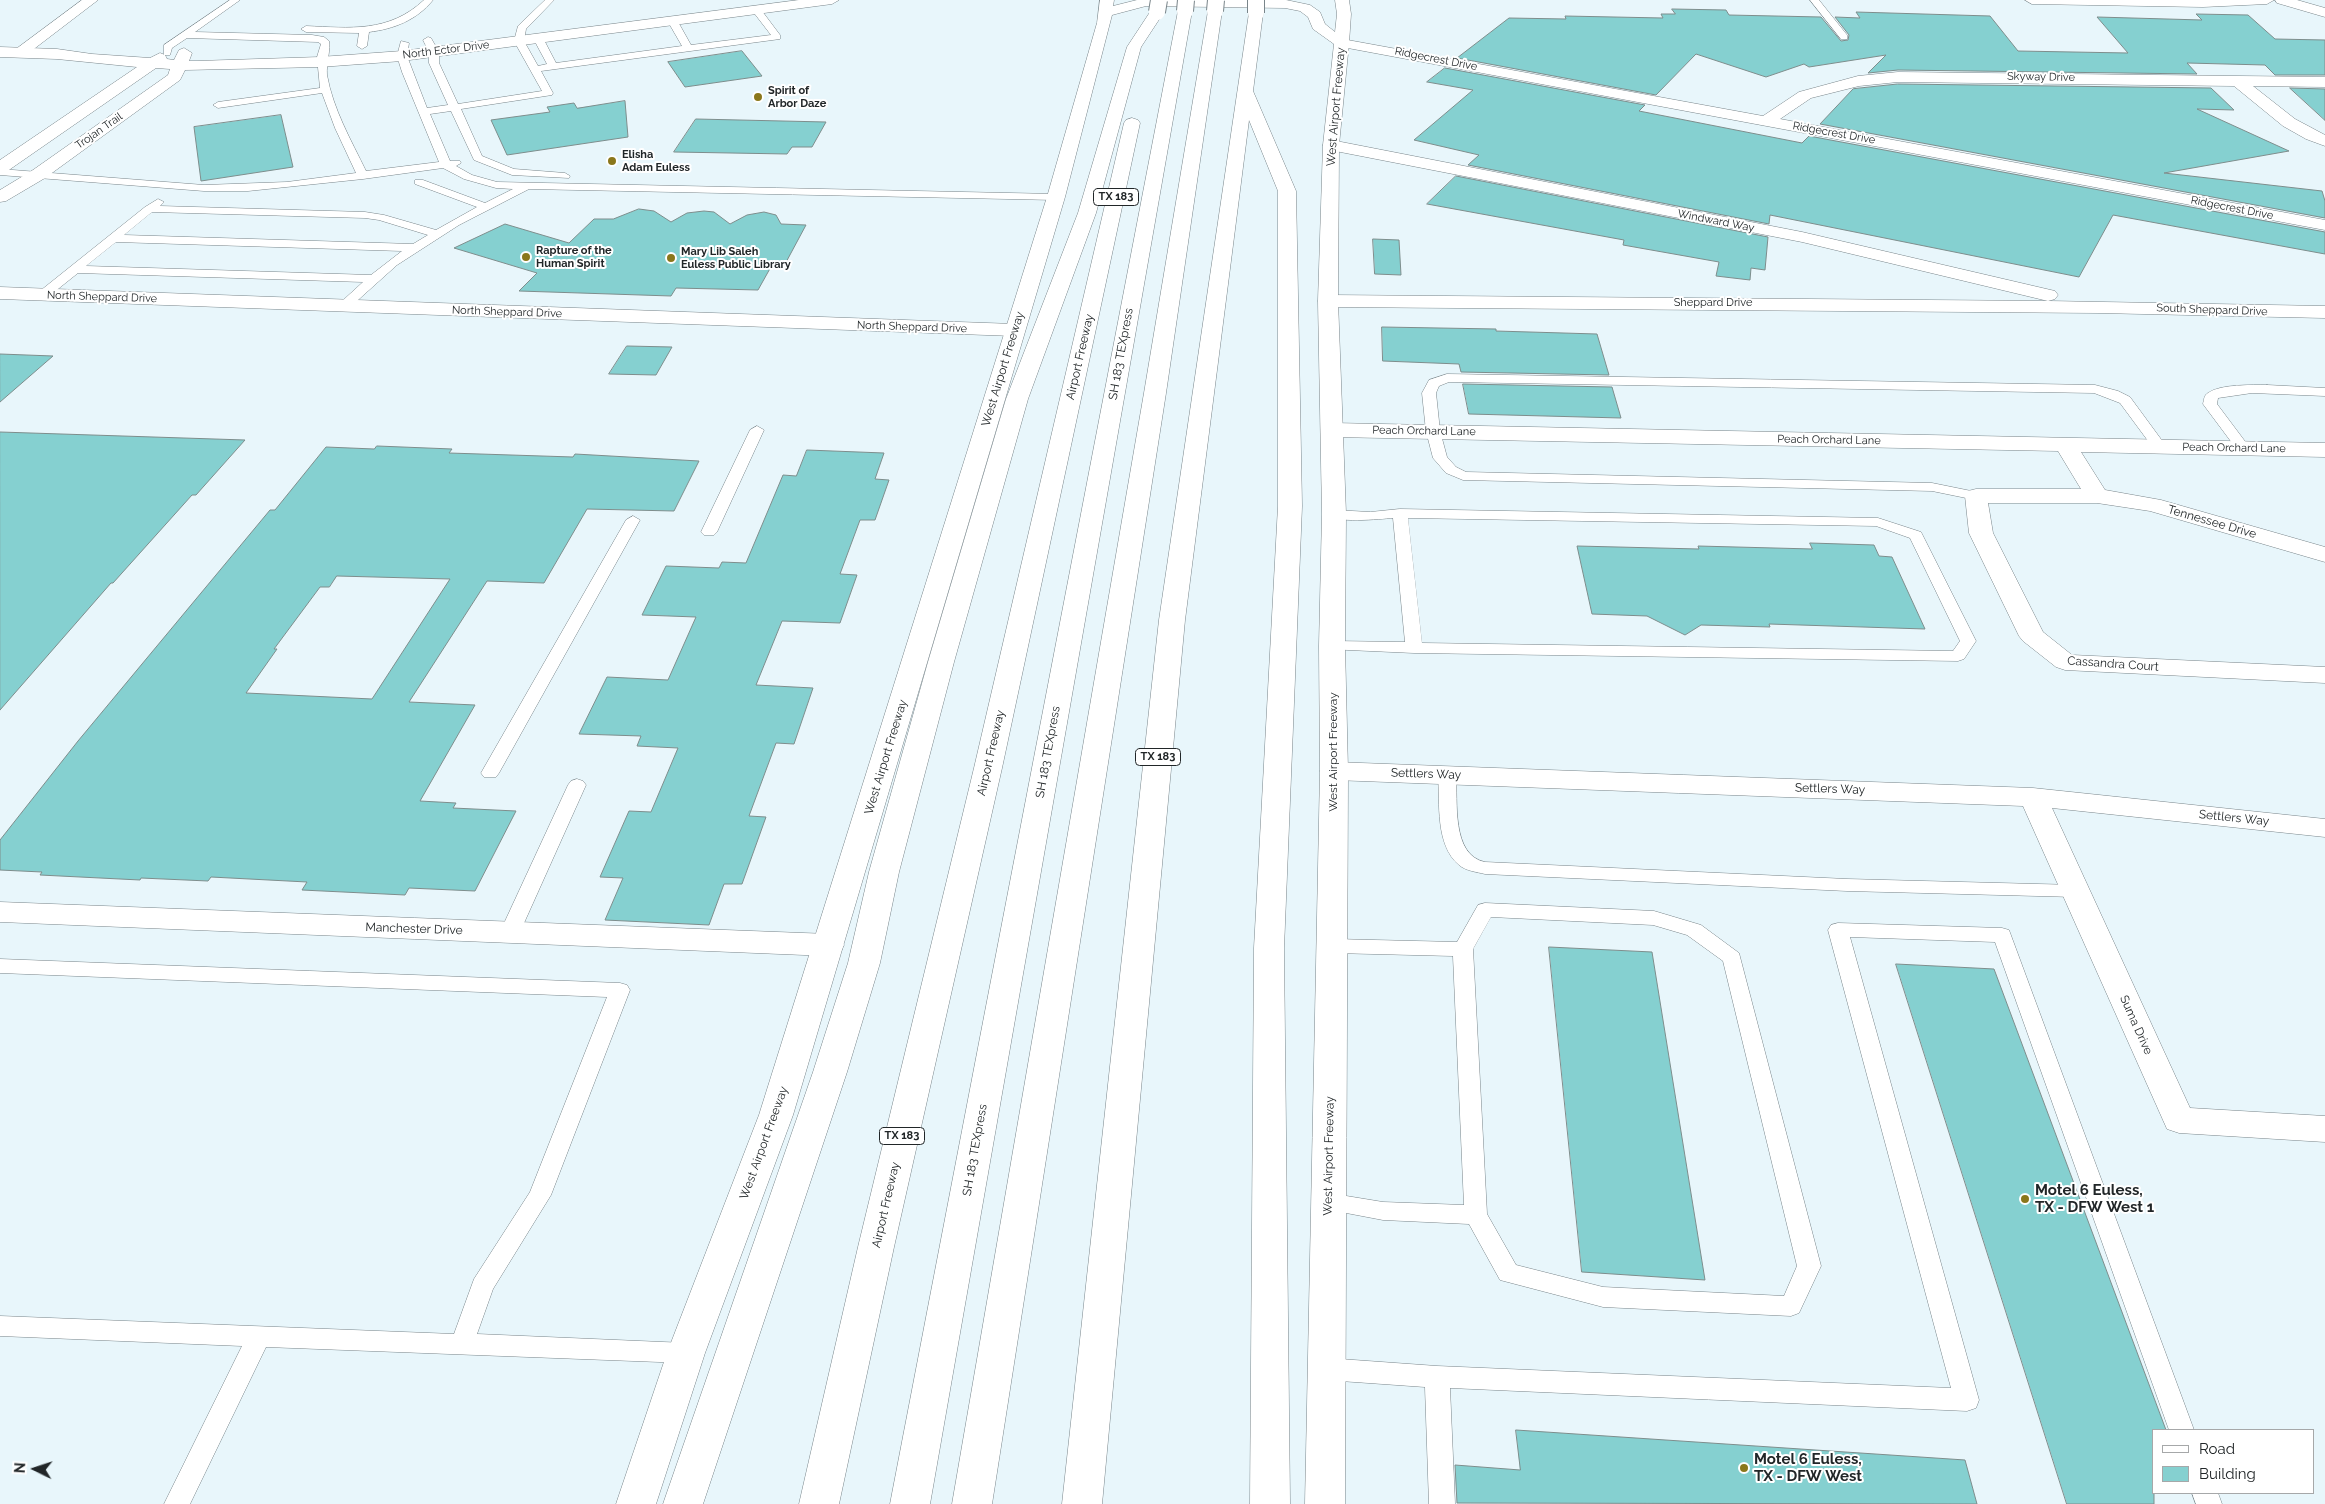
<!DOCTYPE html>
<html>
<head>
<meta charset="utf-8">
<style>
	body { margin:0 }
	#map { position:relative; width:2325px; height:1504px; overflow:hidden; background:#e8f6fb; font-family:Raleway,sans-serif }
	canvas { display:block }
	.legend { position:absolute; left:2152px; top:1429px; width:162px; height:65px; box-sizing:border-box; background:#fff; border:1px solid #a6a8a9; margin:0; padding:6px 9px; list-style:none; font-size:15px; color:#212628 }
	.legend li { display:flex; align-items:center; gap:10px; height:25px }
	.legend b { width:25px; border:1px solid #a6a8a9 }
	.north { position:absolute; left:10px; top:1444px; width:50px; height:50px; -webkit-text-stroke:4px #fff; paint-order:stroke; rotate:274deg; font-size:14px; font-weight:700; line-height:20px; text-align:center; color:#212628 }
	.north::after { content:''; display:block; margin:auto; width:18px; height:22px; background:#212628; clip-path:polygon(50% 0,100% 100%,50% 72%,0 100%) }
</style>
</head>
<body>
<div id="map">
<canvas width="2325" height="1504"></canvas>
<ul class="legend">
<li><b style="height:6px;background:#fff"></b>Road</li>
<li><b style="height:14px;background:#85d0d0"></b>Building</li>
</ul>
<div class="north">N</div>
</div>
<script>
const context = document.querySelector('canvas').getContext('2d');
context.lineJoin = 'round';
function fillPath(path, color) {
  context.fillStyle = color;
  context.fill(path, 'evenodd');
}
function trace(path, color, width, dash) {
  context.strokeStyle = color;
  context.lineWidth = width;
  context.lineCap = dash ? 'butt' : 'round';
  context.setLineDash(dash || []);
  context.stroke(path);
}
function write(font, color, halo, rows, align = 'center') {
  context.font = font + ' Raleway,sans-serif';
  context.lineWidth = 4;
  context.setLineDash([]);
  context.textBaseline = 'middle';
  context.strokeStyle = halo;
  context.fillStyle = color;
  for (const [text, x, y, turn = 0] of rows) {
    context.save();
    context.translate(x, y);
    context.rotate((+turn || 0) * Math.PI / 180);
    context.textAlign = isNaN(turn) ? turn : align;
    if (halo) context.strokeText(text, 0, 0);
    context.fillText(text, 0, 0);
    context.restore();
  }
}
const building = new Path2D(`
	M1672,9L1726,10L1729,15L1821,17L1841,41L1848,40L1849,35L1835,17L1860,18L1856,12L1990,16L2018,51L2128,53L2097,17L2202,20L2196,14L2248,15L2275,39L2325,40V75H2275L2265,65L2187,63L2197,74L1898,70L1868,73L1886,55L1809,67L1804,64L1766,77L1696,54L1656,95L1457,58L1509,18L1566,19L1565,16L1663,18L1661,14H1675Z
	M742,51L762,76L685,87L668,62Z
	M1445,68L1645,105L1639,111L1802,143L1809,136L2325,232V254L2113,215L2079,277L1770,215L1769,224L1468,165L1479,155L1414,140L1473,90L1427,82Z
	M1898,84L2211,88L2234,110L2197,109L2289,151L2164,173L2322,191L2325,201V218L1820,124L1853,89Z
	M2290,88L2325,89V120Z
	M625,101L628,137L507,155L491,120L550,112L547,107L574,103L577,108Z
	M281,115L293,167L201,181L194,127Z
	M696,119L826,122L812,147H792L787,154L674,152Z
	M1456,176L1768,237L1765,270L1751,268L1750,280L1716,276L1719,262L1623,245L1624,240L1427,204Z
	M639,209L654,211L671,222L687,213L704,211L714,212L730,224L747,215L764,212L776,215L781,224L806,225L784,266L772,265L758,290L676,288L671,296L519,291L537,273L454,248L505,224L569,243L594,219H613Z
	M1373,239L1399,240L1401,275L1375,274Z
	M1382,327L1496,329V331L1597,334L1609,375L1461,372L1459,364L1383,361Z
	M627,346L672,347L656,375L609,374Z
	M0,354L53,356L0,402Z
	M1463,384L1612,387L1621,418L1469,414Z
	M0,432L245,440L196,495H192L113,583H111L0,710Z
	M377,446L452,449L449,453L573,457L575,454L699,461L674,511L587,509L544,583L487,581L409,702L475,705L420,801L456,803L453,808L516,811L475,891L409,888L405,895L302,890L307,882L211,877L208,881L141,878L140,880L40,875L42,872L0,870V840L78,741L270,510H275L326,447L374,449ZM337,576L450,579L372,699L246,693L277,649H274L320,587H329Z
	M807,450L884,453L875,479L889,480L875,520H860L840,574L857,575L840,623L782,621L756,685L813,688L794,744L776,743L749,816L766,817L742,884H724L709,925L605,920L623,878L600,877L629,811L651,812L678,748L637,746L641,736L579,734L607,677L668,680L696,617L642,615L666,566L719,568L722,562L746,563L783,475L796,476Z
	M1810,543L1874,545L1879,556L1892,557L1925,629L1769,624L1770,627L1701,625L1685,635L1647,616L1592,614L1577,546L1699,549L1698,546L1812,549Z
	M1549,947L1652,952L1705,1280L1582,1272Z
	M1896,964L1994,969L2166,1430H2154V1504H2067Z
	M1516,1430L1965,1460L1977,1504L1457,1503L1455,1465L1520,1470Z`);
fillPath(building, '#85d0d0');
trace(building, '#7e8d8c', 1);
const lane = new Path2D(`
	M230,0H240L195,32L312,35L324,37L329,41C331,48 326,64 327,75C333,109 351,140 366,171L439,162L402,72L397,56L401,41L409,43L407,56L427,108L448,105L429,63V52L423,40L428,37L431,38L439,52V63L458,104L542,91L514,41L518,26L545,0H554L526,29L524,41L538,66L547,64L533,38L538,35L543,38L556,63L682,46L667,20L672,17L677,20L691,45L771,35L751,9L756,6L759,7L780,35V39L541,71L553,93L552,95L461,109L482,156L514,169L565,173L570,176L569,178L512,175L474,160L451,111L430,114L450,161H460L461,163L456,166L472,175L497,182L1056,194L1062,197L1056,200L529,189L459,225L397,265L348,309H340L338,306L340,303L363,282L78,273L48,297H40L38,294L40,291L145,207L158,199L164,202L160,206L365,212L384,215L436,230L477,207L415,184V180H423L485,203L513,189L496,188L464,179L443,168L363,179L248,191H204L0,175V169L204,185L287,182L356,173L335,128L322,93L218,108L213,105L218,102L320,88L317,57L321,44L318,42L187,38L172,48L170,55H164V45ZM152,212L365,218L379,220L428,235L413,244L124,235ZM116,242L402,251L371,275L86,266Z
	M424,0H433C417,20 394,29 369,32L367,46L362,49L357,46L359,33L306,32L301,29L306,26C350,28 389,33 424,0Z
	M1810,0H1819L1847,35V39H1841Z
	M1447,374L2095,385L2118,391L2130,397L2166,446L2164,449H2154L2120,403L2094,393L1449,382L1439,386L1436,393L1440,431L1447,457L1456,467L1466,472L1932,483L1981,493L1983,496L1976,500L1932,491L1463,480L1446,473L1433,458L1426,431L1422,393L1429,380Z
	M2267,385L2325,388V396L2252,393L2218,398L2217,404L2250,448L2248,451H2238L2203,404C2204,400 2204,395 2208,393C2220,384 2252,385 2267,385Z
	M757,426L764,430L717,532L714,535H704L701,532L750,430Z
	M1400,509L1878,518L1921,532L1976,641L1964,659L1958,661L1414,653L1326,649L1324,646L1326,643L1332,641L1405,642L1393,518C1380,519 1334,524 1327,514L1334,510L1370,512ZM1408,518L1876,526L1910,538L1960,641L1953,651L1422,643Z
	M633,516L640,520L499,773L496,777H484L481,773L626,520Z
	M1447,769L1453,771L1456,775C1458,801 1451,855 1485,862L1847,879L2076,885L2083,886L2086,891L2083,896L2076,897L1847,891L1485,874C1477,872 1466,871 1459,865C1435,845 1440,803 1438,775L1441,771Z
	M577,779L583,781L586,785L520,932L517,937L510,939L503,937L500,932L568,785L571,781Z
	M1485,903L1654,911L1701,925L1739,953L1821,1266L1799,1313L1791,1316L1603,1307L1500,1280L1469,1224L1383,1220L1320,1208L1317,1202L1320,1196L1328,1193L1383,1202L1464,1205L1453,956L1333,953L1326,951L1323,946L1326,941L1333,939L1457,942L1478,905ZM1491,917L1653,925L1687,935L1723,961L1797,1266L1784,1296L1603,1287L1516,1265L1487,1214L1473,949Z
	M1838,923L2002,928L2009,930L2194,1430H2169L1995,942L1850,937L1979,1400L1976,1408L1967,1411L1450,1388L1455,1504H1429L1425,1387L1326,1380L1317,1376L1314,1369L1317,1362L1326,1358L1437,1366L1951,1388L1828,930L1831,925Z
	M0,959L620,983L627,985L630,990L551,1195L493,1289L477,1334L686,1343L695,1346L698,1353L695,1360L686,1363L266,1347L190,1504H164L242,1346L0,1336V1316L454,1334L474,1279L530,1192L607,997L0,973Z
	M2192,1493H2218L2222,1504H2196Z`);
const street = new Path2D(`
	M82,0H98L26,55H16L13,52L16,49Z
	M1342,39L1763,116L1799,92L1858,76L1898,72L2325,77V87L2253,86L2295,119L2325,135V146L2306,139L2283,126L2234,86L1898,82L1859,86L1811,98L1780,119L2325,220V230L1337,46L1335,43L1337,40Z
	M1331,140L1802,232L2055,291L2058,295L2055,299L2048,301L2325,306V318L2098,313L1328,307L1321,305L1318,301L1321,297L1328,295L2048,301L1802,242L1325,149L1323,145L1325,141Z
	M0,287L1014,324L1021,326L1024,330L1021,334L1014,336L0,299Z
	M1332,423L2325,443V457L2081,452L2105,490L2161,500L2325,547V562L2150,511L2097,503H1988L1993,533L2043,632L2072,655L2325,667V683L2065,670L2056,667L2023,641L2019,636L1969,533L1965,496L1968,491L1976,489H2081L2058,451L1332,437L1324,435L1321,430L1324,425Z
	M1334,762L2033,788L2325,819V837L2052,808L2190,1108L2325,1116V1142L2179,1133L2167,1129L2023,806L1334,780L1324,777L1320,771L1324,765Z
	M0,902L829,934L840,937L844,945L840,953L829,956L0,922Z`);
const secondary = new Path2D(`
	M799,0H839L832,4L402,61L320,67L185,70L180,80L45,178L6,201L0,202V190L33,170L168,75L170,69L156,68L6,172L0,173V160L137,67L57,59L0,57V47L57,49L92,54L150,58L160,53L165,55L167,59L174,60L179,50L184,48L192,53L189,61H197L320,57L402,51Z
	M1100,0H1114L1113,6L1137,0H1286L1310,5L1320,12L1325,24L1335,32L1337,14L1335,0H1349L1351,14L1349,43L1339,145L1338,301L1346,514L1345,646L1348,771L1345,1504H1305L1320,771L1319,646L1322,514L1318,301L1323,145L1334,44L1313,29L1308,17L1300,11L1285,8L1146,6L1112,15L1065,197L793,1115L705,1353L656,1504H616L667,1353L759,1115L1047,197L1097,23Z
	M2025,0H2274L2267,4L2203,7L2032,4Z`);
const primary = new Path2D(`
	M2275,0H2297L2325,8V17L2277,3Z`);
const highway = new Path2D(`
	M1185,7L1192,11L930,1504H890L1178,11Z
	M1215,7L1222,11L1166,393L992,1504H952L1144,393L1208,11Z
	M1157,8L1164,12L1141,47L1096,213L1028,399L954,662L899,872L880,963L847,1072L703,1504H663L813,1072L848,963L869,872L928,662L1006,399L1078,213L1127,47L1152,9Z
	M1256,9L1263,13L1253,91L1296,191L1302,506L1284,948L1290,1504H1250L1254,948L1278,506V191L1249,120L1185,620L1102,1504H1062L1159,620L1249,13Z
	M1132,118L1138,120L1140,123L1002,768L894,1247L839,1504H799L858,1247L974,768L1124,123L1126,120Z`);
trace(lane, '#79858a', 1);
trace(street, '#79858a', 1);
trace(secondary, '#79858a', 1);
trace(primary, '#79858a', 1);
trace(highway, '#79858a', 1);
fillPath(lane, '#fff');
fillPath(street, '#fff');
fillPath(secondary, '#fff');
fillPath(primary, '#fff');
fillPath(highway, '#fff');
const highwayBridge = new Path2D(`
	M1256,0V13
	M1185,11L1186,0
	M1215,11L1216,0
	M1157,12L1159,0`);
trace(highwayBridge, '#79858a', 18, []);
trace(highwayBridge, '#fff', 16);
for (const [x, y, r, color] of [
	[758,97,5,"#8a771b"],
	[612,161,5,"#8a771b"],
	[526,257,5,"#8a771b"],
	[671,258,5,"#8a771b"],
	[2025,1199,5,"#8a771b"],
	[1744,1468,5,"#8a771b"]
]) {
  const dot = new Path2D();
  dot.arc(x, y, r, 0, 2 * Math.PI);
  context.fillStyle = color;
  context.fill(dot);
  trace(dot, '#fff', 2);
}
write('11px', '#212628', '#fff', [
	["North Ector Drive",446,50,-7],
	["Ridgecrest Drive",1436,59,11],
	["Skyway Drive",2041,77,1],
	["Trojan Trail",99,131,-35],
	["Ridgecrest Drive",1834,133,10],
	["Ridgecrest Drive",2232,208,11],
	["Windward Way",1716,221,11],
	["North Sheppard Drive",102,297,2],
	["Sheppard Drive",1713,303],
	["South Sheppard Drive",2212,310,2],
	["North Sheppard Drive",507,312,2],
	["North Sheppard Drive",912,327,2],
	["Peach Orchard Lane",1424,431,1],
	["Peach Orchard Lane",1829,440,1],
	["Peach Orchard Lane",2234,448,1]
]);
write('bold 11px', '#212628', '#fff', [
	["Spirit of",768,91],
	["Arbor Daze",768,104],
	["Elisha",622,155],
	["Adam Euless",622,168],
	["Rapture of the",536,251],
	["Human Spirit",536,264],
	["Mary Lib Saleh",681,252],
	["Euless Public Library",681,265]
], 'left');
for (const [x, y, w] of [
	[1116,197,45],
	[1158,757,45],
	[902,1136,45]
]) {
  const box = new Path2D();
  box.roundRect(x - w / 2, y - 8.5, w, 17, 4);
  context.fillStyle = '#fff';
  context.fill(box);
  trace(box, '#212628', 1);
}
write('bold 11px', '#212628', null, [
	["TX 183",1116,197],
	["TX 183",1158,757],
	["TX 183",902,1136]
]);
write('12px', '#212628', '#fff', [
	["West Airport Freeway",1336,107,-85],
	["SH 183 TEXpress",1121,354,-80],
	["Airport Freeway",1080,357,-77],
	["West Airport Freeway",1003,369,-73],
	["Tennessee Drive",2212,522,16],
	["Cassandra Court",2113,664,4],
	["SH 183 TEXpress",1048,752,-80],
	["West Airport Freeway",1333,752,-90],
	["Airport Freeway",991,753,-77],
	["West Airport Freeway",886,757,-73],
	["Settlers Way",1426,774,2],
	["Settlers Way",1830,789,2],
	["Settlers Way",2234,818,6],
	["Manchester Drive",414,929,2],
	["Suma Drive",2136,1025,66],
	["West Airport Freeway",764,1143,-70],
	["SH 183 TEXpress",975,1150,-80],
	["West Airport Freeway",1329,1156,-89],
	["Airport Freeway",886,1205,-77]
]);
write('bold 15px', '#212628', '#fff', [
	["Motel 6 Euless,",2035,1190],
	["TX - DFW West 1",2035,1207],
	["Motel 6 Euless,",1754,1459],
	["TX - DFW West",1754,1476]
], 'left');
</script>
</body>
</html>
